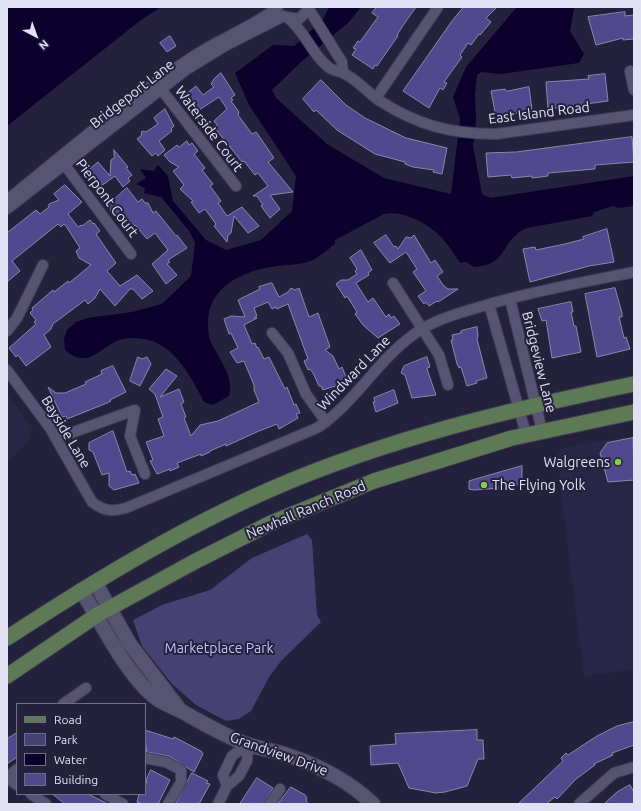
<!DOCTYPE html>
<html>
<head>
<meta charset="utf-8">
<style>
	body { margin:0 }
	#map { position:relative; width:641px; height:811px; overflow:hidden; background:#24213c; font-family:Ubuntu,sans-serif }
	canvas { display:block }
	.frame { position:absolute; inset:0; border:8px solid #e2e1f3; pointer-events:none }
	.legend { position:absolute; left:16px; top:703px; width:130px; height:92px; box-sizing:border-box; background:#24213c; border:1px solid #706e85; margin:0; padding:5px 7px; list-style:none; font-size:12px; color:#e2e1f3 }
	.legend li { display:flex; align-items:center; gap:8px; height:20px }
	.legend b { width:20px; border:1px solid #706e85 }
	.north { position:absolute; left:16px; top:16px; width:40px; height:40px; -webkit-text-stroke:3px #24213c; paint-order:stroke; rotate:139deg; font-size:11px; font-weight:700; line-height:16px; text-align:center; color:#e2e1f3 }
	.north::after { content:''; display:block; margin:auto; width:14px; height:18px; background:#e2e1f3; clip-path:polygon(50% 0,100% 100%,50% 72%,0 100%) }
</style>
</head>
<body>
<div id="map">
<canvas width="641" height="811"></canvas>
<div class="frame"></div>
<ul class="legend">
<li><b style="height:5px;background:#5d7956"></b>Road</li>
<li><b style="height:11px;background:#474173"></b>Park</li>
<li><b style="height:11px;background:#0c002c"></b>Water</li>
<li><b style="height:11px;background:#52488e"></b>Building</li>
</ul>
<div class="north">N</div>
</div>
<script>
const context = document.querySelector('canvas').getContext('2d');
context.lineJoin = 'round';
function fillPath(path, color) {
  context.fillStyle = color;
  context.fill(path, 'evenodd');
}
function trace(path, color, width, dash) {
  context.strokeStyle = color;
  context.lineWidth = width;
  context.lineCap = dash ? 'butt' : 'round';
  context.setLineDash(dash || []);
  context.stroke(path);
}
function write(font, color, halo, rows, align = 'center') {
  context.font = font + ' Ubuntu,sans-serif';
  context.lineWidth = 4;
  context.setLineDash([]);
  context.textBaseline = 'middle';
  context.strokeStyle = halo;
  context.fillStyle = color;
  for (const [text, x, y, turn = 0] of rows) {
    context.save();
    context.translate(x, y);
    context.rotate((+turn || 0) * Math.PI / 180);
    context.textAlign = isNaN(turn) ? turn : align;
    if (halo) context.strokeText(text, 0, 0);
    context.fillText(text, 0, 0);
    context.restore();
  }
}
fillPath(new Path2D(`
	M7,394L33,429L29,439L24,447L7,463Z
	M634,436V669L584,677L556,451L573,445Z`), '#292547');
fillPath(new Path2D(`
	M307,534L312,540L317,615L321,622L281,661L269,677L251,711L239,719L226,721L196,705L172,684L142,646L133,620L162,605L210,590L252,558Z`), '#474173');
fillPath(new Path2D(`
	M7,7H161L141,20L7,126Z
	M329,7H361L348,23L302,61L272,90L276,98L327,144L384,178L451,194L460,119L453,97L466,67L517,7H577L574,9L570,31L584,54L579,63L501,74L481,72L477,75L475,94L476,120L473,146L482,194L490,198L634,176V206L618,208L613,206L594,212L592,216L527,228C499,240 510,265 474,267L466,262L460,263C455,255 449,246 442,238C429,224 403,210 384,214L335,240V244C328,249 321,256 313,260C299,266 285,264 271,267C242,272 211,286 208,319C208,324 208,332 209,337C215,355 236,376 229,396L213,405L204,402C187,368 166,331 123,339C103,343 89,372 65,350L64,339L67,330L76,322L87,318L132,312L162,304L191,276L195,243L190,232L161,197L144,193L145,188L136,184L146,178L140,169L154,171L158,165L168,176L173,201L206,240L226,250L261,240L292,211L296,176L249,105L235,73L273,45L294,46L322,21Z`), '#0c002c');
const building = new Path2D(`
	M377,7H416L402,27L397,35L398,36L377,66L375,65L373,69L352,55L356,49L353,48L358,41L360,42L378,17L372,13Z
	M464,7H497L486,18L491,22L480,35L479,34L471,45L468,43L460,55L462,57L444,82L447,83L443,90L440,88L429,108L403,91L452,21Z
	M625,12V16L634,15V39L623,40V38L596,45L588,17Z
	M170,36L176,46L167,52L160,43Z
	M221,73L235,95L231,98L233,100L231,101L239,112L238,115L252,134L256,132L259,136L274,158L268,162L293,192L270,195L280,209L270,218L261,206L263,205L257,196H253L268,186L258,173L255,175L244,161L242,162L214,127L217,125L214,121L227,109L219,97L199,110L185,95L196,86L203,95L214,87L211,84L214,79Z
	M605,74L608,101L548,109L546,82L589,79L588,76Z
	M321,80L346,105L365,118L406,138L447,148L442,174L433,172L434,170L413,167L405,164V162L375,154L337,130L316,110L314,112L303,99Z
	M529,87L532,110L496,117L491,91L505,89L507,91Z
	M165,109L174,126L171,129L172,131L159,141L165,150L158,156L156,153L152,156L137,139L141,136L142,131L146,132L158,124L154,118Z
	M632,137L634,162L595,165V169L548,173V176L532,178V176L512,178L511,175L488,177L486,153L516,152Z
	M187,141L189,145L192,143L198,151L194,154L205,168L202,170L213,184L210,186L221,201L218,203L227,216L242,207L259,226L248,233L234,216L231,233L228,235L227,242L214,226L216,224L205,209L199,213L191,202L193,201L180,189L184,185L173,171L179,167L170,162L164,155L177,145L179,147Z
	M114,150L128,167L126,168L132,175L128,178L130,181L123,187L115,176L101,186L87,171L98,162L110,176L111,160L114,158Z
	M65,185L82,202L68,214L78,227L81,225L82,226L90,220L93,224L94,223L100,231L96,234L116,263L107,271L120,286L137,275L153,291L142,299L133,289H130L115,306L100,289L95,298L88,304L85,300L53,324L51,329L44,335L51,347L26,366L18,355L16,357L9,348L36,324L34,322L36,320L30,313L33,310L32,308L53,290L54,292L68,281L69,283L91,265L79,258L76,251L80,248L66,226L64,224L61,227L58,224L12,261L20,271L7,282V233L36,210L40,214L49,207V204L59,200L54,194Z
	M127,188L138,202L142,199L145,203H148L153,213L156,211L176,236L177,235L187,248L168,260L170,262L167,264L177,275L166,284L152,264L168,250L155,233L147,239L135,225L131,228L120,214L116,218L110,210L111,209L108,205Z
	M607,229L614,262L589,266L530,282L523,249L535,247L536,250L565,244L584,239L583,237Z
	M386,235L394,247L396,246L398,249L406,237L411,238L414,235L431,263L435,260L443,272L437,276L443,285L448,289H458L438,302L437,301L429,306L426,302L424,304L418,296L426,291L413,272L417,269L406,252L390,263L374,243Z
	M361,250L372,270L368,273L369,275L356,283L368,302L373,298L386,317L389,314L391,318L394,316L400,324L378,338L363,325L355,314L357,312L347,296L345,298L336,284L341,280H348L357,274L355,271L357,269L350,258Z
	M272,283L279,297L288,292L291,288L295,290L299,288L309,317L318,313L330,347L325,350L333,356L339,369L342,367L348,382L323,390L321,386H319L313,373L310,369L308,370L304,361L308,359L288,304L277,309L276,307L272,309L268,302L254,308L257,316L254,318H257L244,325L252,344L255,343L257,348L258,347L264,359L269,357L285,389L287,387L294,405L296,404L300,413L296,414L298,418L279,429L277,424L259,431L226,446V444L210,451V452L201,456V454L177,463L179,467L170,471V469L157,474L150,461L153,460L146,442L164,436L158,419L163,417L155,394L149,389L166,369L177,376L160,397L179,389L184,402L181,404L186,417L184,418L191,436L200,425L218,421L259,402L254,390V385L244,361L237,363L230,352L238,348L231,333L229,334L224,319L231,316L245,317L238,300L260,289L259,287Z
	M615,288L622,313V317H619L624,338L626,337L630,349L597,357L585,294Z
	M571,302L573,312H571L574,326H576L581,352L552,358L546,320L542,321L538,309Z
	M477,327L478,336L477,339L487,378L476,381L477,383L467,386L461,367L459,368L457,364L451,340H453L452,335L461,333V331Z
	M138,357L142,359L147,357L151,364L140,386L130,381Z
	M427,357L430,367L427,368L428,372L436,395L412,398L405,375L401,373L404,366Z
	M113,366L126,392L110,400L111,401L107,403L67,419L66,416L62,417L48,387L56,393H65L86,384L85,382L102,374L101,371Z
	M394,390L398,403L376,412L373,402H375L374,398Z
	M113,431L127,472L130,471L132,475L135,474L139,483L114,490L109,486V473L102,475L93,452L89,450V443Z
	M633,438L634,480L608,482L600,453L607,443Z
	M522,466V479L515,487L474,490L469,489V481L472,480Z
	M634,722V745L612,753L613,755L594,764L595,765L576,779L557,799L555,797L546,804H518L563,761L561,758L566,753L568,755L597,736L617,726Z
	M145,730L173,739L174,737L201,751L203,754L194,772L169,756L147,752Z
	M477,730V740H483L484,759H478L467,786L445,792L436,793L409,788L398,763L371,765L370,746L396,744L395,734Z
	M17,733V757L7,764V739Z
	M151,770L170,780L158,804H143L137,802L139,794H145V786L147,781H146Z
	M192,773L208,781L206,783L210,784L199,804H176Z
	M257,778L273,788L264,804H240Z
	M630,785L634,792V804H604L617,792Z
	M291,787L305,795L307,798L306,800L308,804H278Z
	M53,794H88L108,804H65Z`);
fillPath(building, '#52488e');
trace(building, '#8a88a9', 1);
const street = new Path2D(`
	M308,8L342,62L343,73
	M286,17L299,19L306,12L308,7
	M289,19C304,31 310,49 323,62C334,73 332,68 343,73C357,79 368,93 380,101C418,125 450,134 496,134L634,115
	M630,71L634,90
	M161,89L236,186
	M376,98L438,7
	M61,160L131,254
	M7,200C69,150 130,97 197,54C224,37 254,26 278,7
	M7,209L186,70L225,46L284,16
	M393,283L439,355L448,385
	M510,299L542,431
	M489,304L526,434
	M7,331L17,318L43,265
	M272,333L288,353L306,394L326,422
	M7,370L50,428L92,502C104,511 112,512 126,508L317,428C355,403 377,361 413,335C434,319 460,313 486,305C534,291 584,282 634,272
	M57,438L135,410L130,436L145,474
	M63,704L86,688
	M145,758L166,762L181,770V782L168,804
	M7,778L17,769
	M7,778L17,785
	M227,786L223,775L232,756L248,744
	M31,794L46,804
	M105,794L123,804
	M218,804L227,786L239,776L247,761L248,744
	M270,804L280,789
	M579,804L614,773L634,767`);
const secondary = new Path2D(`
	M95,582L129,643L180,710
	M81,590C103,625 122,667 152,695C161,703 171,706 181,711C203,723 223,735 246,744C261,749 276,751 290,756C322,767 349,781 373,804`);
const primary = new Path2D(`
	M7,638C93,582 181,528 276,487C390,438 512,409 634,384
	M7,676L97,615L194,562L271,523L374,481L512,438L634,412`);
trace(street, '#403d54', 12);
trace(secondary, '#403d54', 16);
trace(primary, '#403d54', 17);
trace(street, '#565472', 10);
trace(secondary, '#565472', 14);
trace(primary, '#5d7956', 15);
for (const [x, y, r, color] of [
	[618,462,4,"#83d04e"],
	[484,485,4,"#83d04e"]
]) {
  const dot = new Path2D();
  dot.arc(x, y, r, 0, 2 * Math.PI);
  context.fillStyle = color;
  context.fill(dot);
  trace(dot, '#24213c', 1.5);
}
write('14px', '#e2e1f3', '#24213c', [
	["Bridgeport Lane",132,94,-38],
	["East Island Road",539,113,-7],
	["Waterside Court",209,129,53],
	["Pierpont Court",107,198,53],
	["Bridgeview Lane",539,362,76],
	["Windward Lane",354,373,-46],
	["Bayside Lane",66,432,59],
	["Newhall Ranch Road",306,510,-23],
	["Grandview Drive",279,754,20]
]);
write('14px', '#e2e1f3', '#24213c', [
	["Walgreens",610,462],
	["The Flying Yolk",492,485,"left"]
], 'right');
write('14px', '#c4c0fd', '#24213c', [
	["Marketplace Park",219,648]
]);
</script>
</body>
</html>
